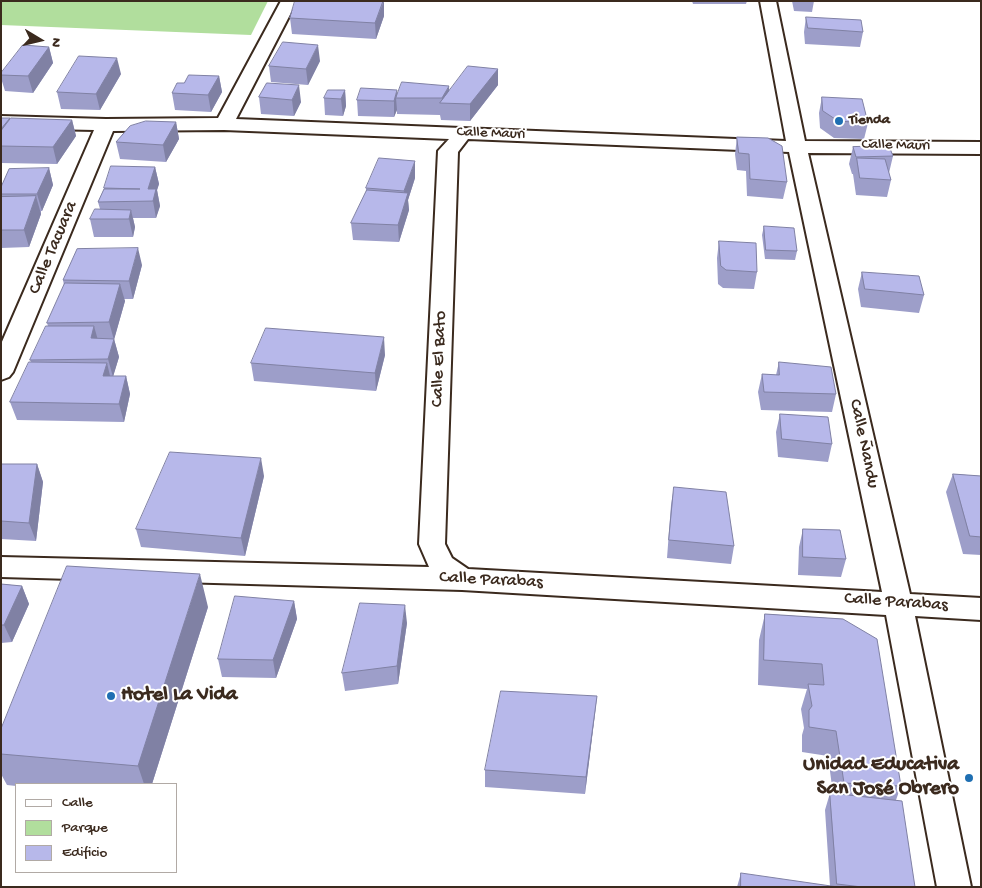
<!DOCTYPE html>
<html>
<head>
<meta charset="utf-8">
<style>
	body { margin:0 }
	#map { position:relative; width:982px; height:888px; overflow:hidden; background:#fff; font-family:"Gochi Hand",sans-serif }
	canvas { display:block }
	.frame { position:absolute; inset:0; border:2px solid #3b2a1e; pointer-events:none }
	.legend { position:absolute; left:15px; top:783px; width:162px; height:90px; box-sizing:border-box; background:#fff; border:1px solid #b1aaa5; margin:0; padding:6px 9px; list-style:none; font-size:15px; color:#3b2a1e }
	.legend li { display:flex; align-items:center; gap:10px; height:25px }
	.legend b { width:25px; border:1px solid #b1aaa5 }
	.north { position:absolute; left:15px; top:15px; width:50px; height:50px; -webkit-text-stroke:4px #fff; paint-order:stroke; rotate:99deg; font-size:14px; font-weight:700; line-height:20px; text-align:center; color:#3b2a1e }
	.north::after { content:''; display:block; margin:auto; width:18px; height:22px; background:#3b2a1e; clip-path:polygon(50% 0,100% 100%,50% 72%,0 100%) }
</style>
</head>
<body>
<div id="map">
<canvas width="982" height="888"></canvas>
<div class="frame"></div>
<ul class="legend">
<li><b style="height:6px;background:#fff"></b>Calle</li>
<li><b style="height:14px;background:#b1de9d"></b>Parque</li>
<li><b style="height:14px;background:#b7b8ea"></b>Edificio</li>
</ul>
<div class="north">N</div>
</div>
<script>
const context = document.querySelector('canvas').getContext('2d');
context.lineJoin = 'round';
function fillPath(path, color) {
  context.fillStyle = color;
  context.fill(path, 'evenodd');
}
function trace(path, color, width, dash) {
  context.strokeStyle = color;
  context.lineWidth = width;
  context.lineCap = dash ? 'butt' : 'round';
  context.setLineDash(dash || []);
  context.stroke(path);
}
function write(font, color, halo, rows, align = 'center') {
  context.font = font + ' "Gochi Hand",sans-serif';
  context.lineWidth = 4;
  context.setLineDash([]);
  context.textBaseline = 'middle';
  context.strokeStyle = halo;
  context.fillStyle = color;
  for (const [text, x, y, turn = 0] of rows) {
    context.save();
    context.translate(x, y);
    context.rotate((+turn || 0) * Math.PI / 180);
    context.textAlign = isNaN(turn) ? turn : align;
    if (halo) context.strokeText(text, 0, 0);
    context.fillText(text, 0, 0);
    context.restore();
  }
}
fillPath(new Path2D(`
	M1,1H268L251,35L1,25Z`), '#b1de9d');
const street = new Path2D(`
	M281,1H297L236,119L786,141L760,1H776L805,141L981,142V154L808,153L910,594L981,598V620L915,616L971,887H937L886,615L462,590L1,577V557L429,567L419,544L438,151L449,139L224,130L113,131L13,372L9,377L1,380V344L94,130L1,128V116L106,119L218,118ZM468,139L789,152L882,592L468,569L452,558L445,544L458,152Z`);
trace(street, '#3b2a1e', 4);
fillPath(street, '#fff');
fillPath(new Path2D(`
	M384,1V16L376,39L292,34L290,18Z
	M692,1H747L746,4H693Z
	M792,1H814L812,12L794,11Z
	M806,17L863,32L860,47L805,44L804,32Z
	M49,47L53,63L33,93L5,91L1,78V73Z
	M320,61L308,85L271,82L269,66Z
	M498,69V85L470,121L441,120L440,115L397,114V110L394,117L358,116L357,100L397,95L449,91Z
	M121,74L100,110L61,109L57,92Z
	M219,76L222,92L211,112L175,110L172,93L184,83Z
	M267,83L301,102L294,116L261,114L259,97Z
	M345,90L346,106L343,116L325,115L324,98Z
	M822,97L868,123L864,139L834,138L820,128L819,113Z
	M1,118H10V119L72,120L76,136L57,164L1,163Z
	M176,122L179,139L166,162L120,159L116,142Z
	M737,137L787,182L783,199L747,196L746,171L737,170L735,154Z
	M853,147L893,156L889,173L891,180L887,197L856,195L853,174H852L849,164Z
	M155,167L159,184L157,190L160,206L156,218H133L135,227L133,237H94L90,219L100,209L98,202L104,189V188Z
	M49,168L53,185L42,211H41V214L29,247L1,248V187Z
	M415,178L408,200L409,210L399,242L353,240L351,223L366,192V188Z
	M764,226L797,251L795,260L765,259L762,235Z
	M719,241L757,272L754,289L723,288L718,284L717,258Z
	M142,265L133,299H124L125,301L114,339L119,357L113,376H126L130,394L124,422L17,420L10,402L31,362L30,360L48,326L47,323L64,285L63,280Z
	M862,272L924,295L919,313L861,307L858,289Z
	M385,355L376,391L254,381L251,363Z
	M779,362L836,394L832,412L761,410L758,392L762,374L776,375Z
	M780,414L832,444L828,462L778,457L776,432Z
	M1,464H37L43,482L36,541L1,539Z
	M953,474L981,476V555L963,554L946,492Z
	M264,476L245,556L141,547L136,529Z
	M674,487L734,546L731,564L667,558L671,505Z
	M803,529L846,559L841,577L798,575L799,547Z
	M1,584L22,586L29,604L12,642L1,643Z
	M294,601L297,619L276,678L222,677L218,659Z
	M208,607L152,784H16V786L7,785L1,774V729Z
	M765,614L843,619L901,786L896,800L915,887H741L830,886L825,810L830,793L833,794L828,756L802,752V735L804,728L801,709L807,689L758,685L759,640Z
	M407,623L398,684L345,691L342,673Z
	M597,696L585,794L485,787V770Z
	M741,873V887H737Z`), '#9d9ec9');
fillPath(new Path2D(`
	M384,1V16L376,39L375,23Z
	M318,45L320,61L308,85L306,69Z
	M49,47L53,63L33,93L28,76Z
	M117,58L121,74L100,110L96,94Z
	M498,69V85L470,121V104Z
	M219,76L222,92L211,112L208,95Z
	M299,85L301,102L294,116L292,100Z
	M449,86L450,102L442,103V98Z
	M345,90L346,106L343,116L341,99Z
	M397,90L398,98H396L397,110L394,117V101Z
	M72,120L76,136L57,164L53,147Z
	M176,122L179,139L166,162L163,145Z
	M415,161V178L408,200L409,210L399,242L398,225L405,203L404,191Z
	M155,167L159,184L157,190L160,206L156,218L153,201L148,189Z
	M49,168L53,185L42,211L37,194Z
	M36,196L41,214L29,247L24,230Z
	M131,210L135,227L133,237L129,219Z
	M138,248L142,265L133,299L129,281Z
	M120,284L125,301L114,340L109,322Z
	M94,326L99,344L91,338Z
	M384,337L385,355L376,391L375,373Z
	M114,339L119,357L113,377L108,359Z
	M107,363L111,380L103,376Z
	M126,376L130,394L124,422L119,404Z
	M261,458L264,476L245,556L241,538Z
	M37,464L43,482L36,541L29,523Z
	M200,574L208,607L152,784H144L138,766Z
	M22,586L29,604L12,642L4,625Z
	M294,601L297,619L276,678L273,660Z
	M405,605L407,623L398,684L397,666Z
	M597,696L595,714L585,794L586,777Z`), '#8081a4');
const building = new Path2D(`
	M295,1H383L375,23L290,18Z
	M806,17L861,20L863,32L808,28Z
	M283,42L318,45L306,69L269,66Z
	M23,45L49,47L28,76L1,75V73Z
	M79,56L117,58L96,94L57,92Z
	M468,66L498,69L470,104L440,103Z
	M189,75L219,76L208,95L172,93L177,83H184Z
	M402,82L449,86L442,98H396Z
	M267,83L299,85L292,100L259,97Z
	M361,88L397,90L394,101L357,100Z
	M328,90H345L341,99L324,98Z
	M822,97L862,99L868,123L838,121L823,111Z
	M1,118H10L1,129Z
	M11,118L72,120L53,147L1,146V131Z
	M146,121L176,122L163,145L116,142L130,126Z
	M737,137L768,138L782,146L787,182L750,179L749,154L739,153Z
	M889,146L893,156L856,157L853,147Z
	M379,158L415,161L404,191L366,188Z
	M857,158L885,159L891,180L860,178Z
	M111,166L155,167L148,189H156L153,201L98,202L104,189H140L104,188Z
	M49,168L37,194H1V187L9,169Z
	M367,190L408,193L398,225L351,223Z
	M36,196L24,230H1V197Z
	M95,209L131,210L129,219H90Z
	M764,226L794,228L797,251L766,250Z
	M719,241L756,243L757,272L726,270L721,266Z
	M138,248L129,281L63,280L77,249Z
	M862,272L919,276L924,295L865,289Z
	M65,283L120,284L109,322L47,323Z
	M46,326H94L91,338L114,339L108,359L30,360Z
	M266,328L384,337L375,373L251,363Z
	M29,362L107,363L103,376H126L119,404L10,402Z
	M779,362L831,367L836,394L764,392L762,374L779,375Z
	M780,414L828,417L832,444L782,439Z
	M170,452L261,458L241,538L136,529Z
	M1,464H37L29,523L1,521Z
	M953,474L981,476V537L970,536Z
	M674,487L726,492L734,546L669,540Z
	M803,529L840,530L846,559L803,557Z
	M67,566L200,574L138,766L1,754V729Z
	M1,584L22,586L4,625H1Z
	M235,596L294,601L273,660L218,659Z
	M360,603L405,605L397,666L342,673Z
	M765,614L843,619L877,639L901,786L844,783L836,731L809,727V710L812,706L808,684L824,685L822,664L764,660Z
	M501,691L597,696L586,777L485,770Z
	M830,793L902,801L915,887H862L837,884Z
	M741,873L838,887H741Z`);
fillPath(building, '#b7b8ea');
trace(building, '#8081a4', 1);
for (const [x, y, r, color] of [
	[839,121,5,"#1f6fb2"],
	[111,696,5,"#1f6fb2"],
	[969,778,5,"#1f6fb2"]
]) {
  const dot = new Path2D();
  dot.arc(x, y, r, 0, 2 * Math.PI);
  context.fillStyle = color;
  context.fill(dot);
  trace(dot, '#fff', 2);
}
write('bold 15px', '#3b2a1e', '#fff', [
	["Tienda",849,121]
], 'left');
write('15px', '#3b2a1e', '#fff', [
	["Calle Mauri",491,134,2],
	["Calle Mauri",896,146,1]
]);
write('18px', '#3b2a1e', '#fff', [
	["Calle Tacuara",54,248,-67],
	["Calle El Bato",440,359,-88],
	["Calle Ñandu",863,444,78],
	["Calle Parabas",491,581,3],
	["Calle Parabas",896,603,4]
]);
write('bold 21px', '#3b2a1e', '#fff', [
	["Hotel La Vida",121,696],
	["Unidad Educativa",959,766,"right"],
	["San José Obrero",959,790,"right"]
], 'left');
</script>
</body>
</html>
